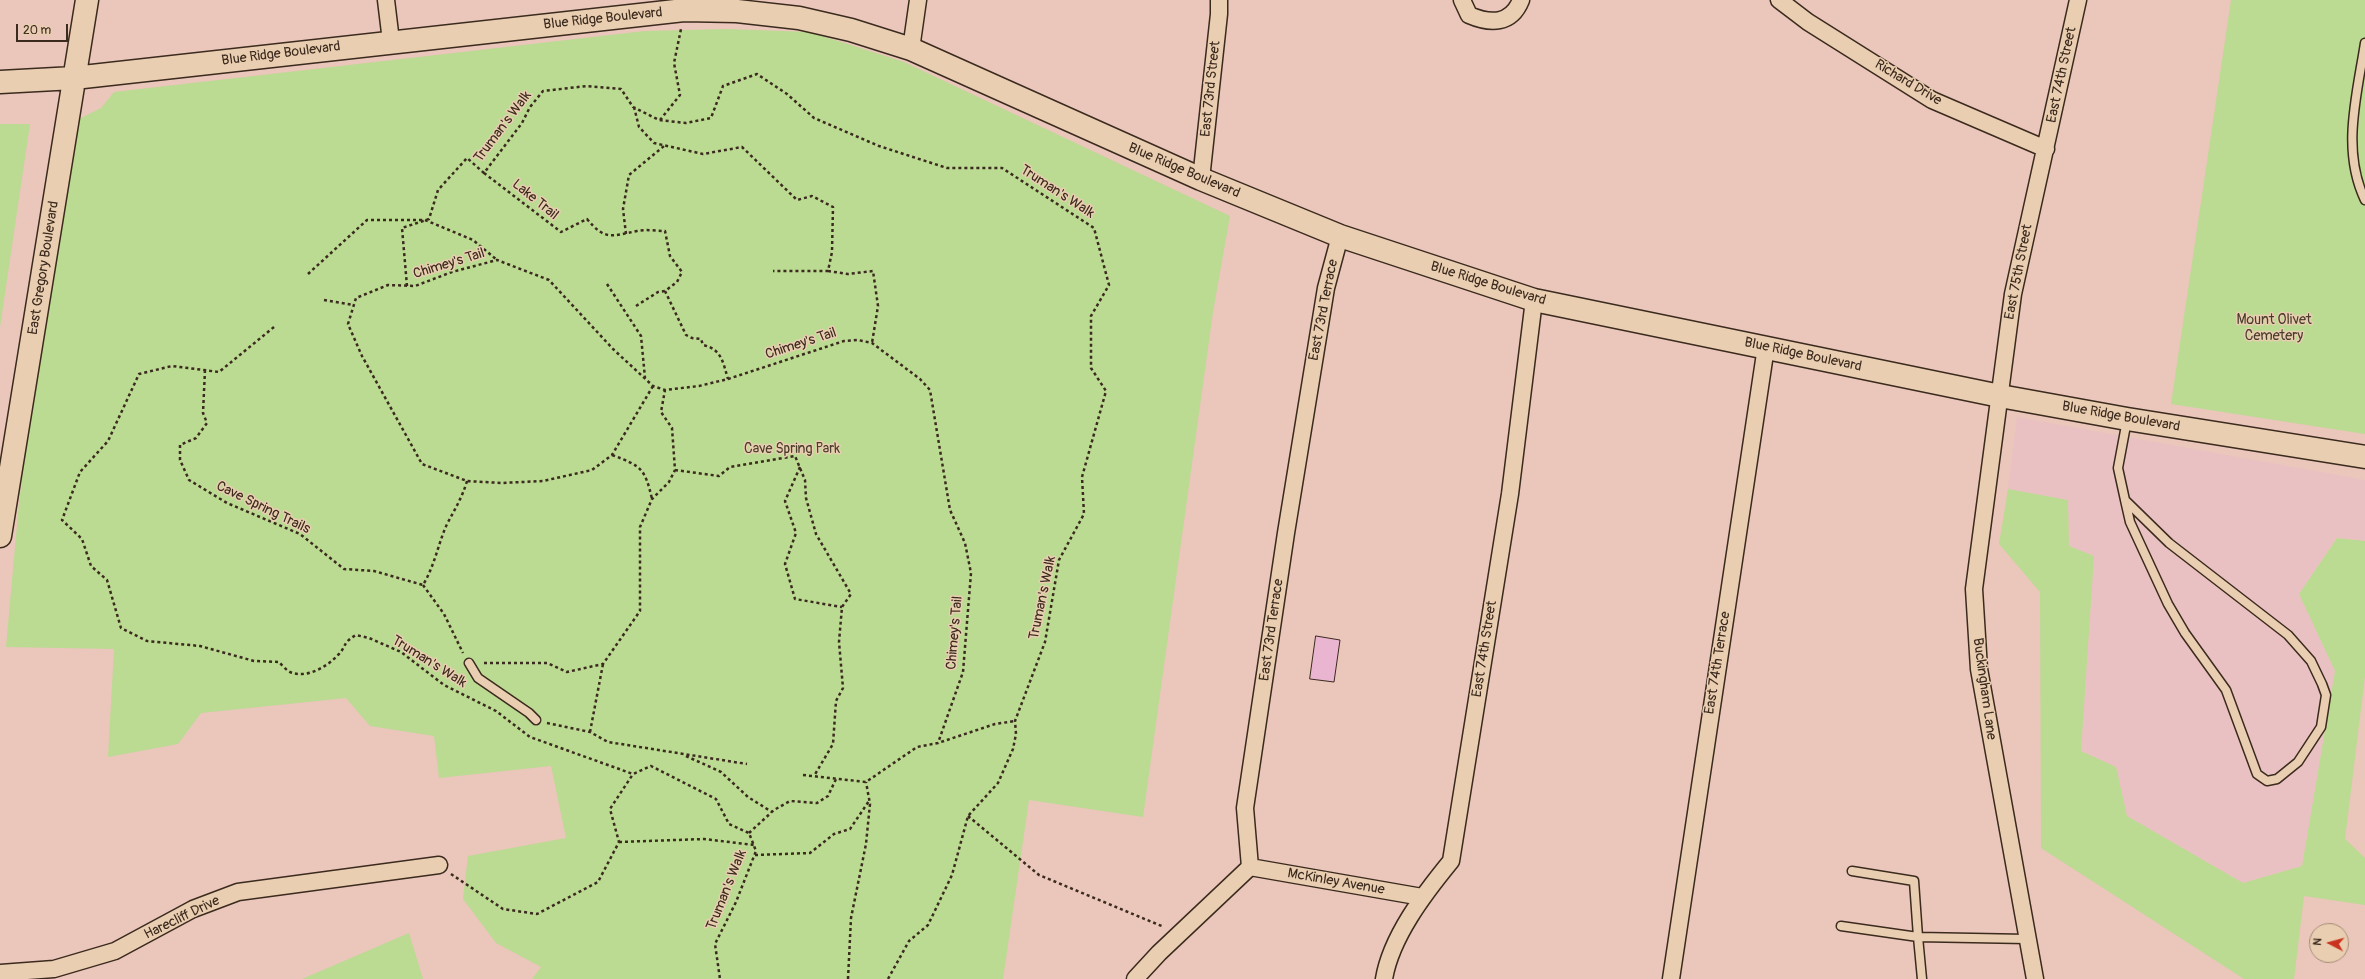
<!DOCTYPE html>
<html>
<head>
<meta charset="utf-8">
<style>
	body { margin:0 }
	#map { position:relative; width:2365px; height:979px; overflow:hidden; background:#eac6bb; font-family:Pangolin,sans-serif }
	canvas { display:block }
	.north { position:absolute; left:2309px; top:923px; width:40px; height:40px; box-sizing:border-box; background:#eaceb1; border:1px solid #a48c76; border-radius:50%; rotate:276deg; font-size:11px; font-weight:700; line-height:16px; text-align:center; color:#3b2a1e }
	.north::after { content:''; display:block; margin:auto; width:14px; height:18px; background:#c8321e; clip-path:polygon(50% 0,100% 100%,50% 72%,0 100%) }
	.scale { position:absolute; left:16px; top:24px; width:52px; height:18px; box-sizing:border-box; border:2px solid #3b2a1e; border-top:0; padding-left:5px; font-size:12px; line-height:14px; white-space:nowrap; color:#3b2a1e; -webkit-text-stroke:3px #eaceb1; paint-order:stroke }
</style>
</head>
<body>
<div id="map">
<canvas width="2365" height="979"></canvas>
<div class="north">N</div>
<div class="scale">20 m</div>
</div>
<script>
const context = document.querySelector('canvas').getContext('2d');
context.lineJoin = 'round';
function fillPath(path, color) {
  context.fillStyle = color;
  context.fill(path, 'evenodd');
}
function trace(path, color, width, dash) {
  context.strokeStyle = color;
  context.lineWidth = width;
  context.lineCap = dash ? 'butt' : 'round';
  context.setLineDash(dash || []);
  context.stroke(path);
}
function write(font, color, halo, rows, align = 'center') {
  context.font = font + ' Pangolin,sans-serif';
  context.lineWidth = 3;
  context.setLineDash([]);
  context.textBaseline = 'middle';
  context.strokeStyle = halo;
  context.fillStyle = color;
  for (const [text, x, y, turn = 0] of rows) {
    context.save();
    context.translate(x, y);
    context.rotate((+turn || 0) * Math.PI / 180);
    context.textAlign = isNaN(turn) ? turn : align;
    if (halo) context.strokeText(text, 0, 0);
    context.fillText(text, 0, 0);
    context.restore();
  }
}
fillPath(new Path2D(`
	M2017,417L2365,480V541L2336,538L2299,594L2335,671L2302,866L2243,883L2127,816L2116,767L2081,751L2094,556L2069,546L2068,500L2008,489Z`), '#eac1c2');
fillPath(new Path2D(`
	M2231,0H2365V434L2171,404Z
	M727,29L810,32L904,62L1230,216L1213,312L1143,817L1029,800L1003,979H532L541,967L496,943L463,899L468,856L566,838L551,766L439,778L434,736L370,726L346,698L201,713L178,744L108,757L114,649L6,647L19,503L36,362L77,120L101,108L114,92L645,31Z
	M0,124H30L0,327Z
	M2008,489L2068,500L2069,546L2094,556L2081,751L2116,767L2127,816L2243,883L2302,866L2335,671L2299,594L2337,538L2365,541V676L2345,839L2365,858V905L2304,896L2294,979H2244L2041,848L2040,592L1999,544Z
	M409,933L423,979H302Z`), '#bbda92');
const building = new Path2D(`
	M1316,636L1340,640L1334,682L1310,679Z`);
fillPath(building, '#eab5d1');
trace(building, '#3b2a1e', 1);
const lane = new Path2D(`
	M2365,43C2357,95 2341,150 2365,200
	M2125,500L2130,522L2168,604L2185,633L2226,690L2257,774L2267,781L2277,779L2298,762L2321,727L2326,695L2322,684L2311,661L2288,635L2169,543L2125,500L2118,468L2127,420
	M469,663L478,678L529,713L536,720
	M1841,926L1918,937L1914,881L1852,871
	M1922,979L1918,937L2027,939`);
const street = new Path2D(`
	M386,0L391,41
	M1462,0L1469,15C1490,24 1511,25 1521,0
	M1779,0L1808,22L1932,100L2046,149
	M911,49L918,0
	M1201,179L1219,14V0
	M1250,867L1422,897
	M0,973L54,969L115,951L193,909L238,892L439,865
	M1135,979L1159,953L1250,867L1245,808L1286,533L1326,288L1340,236
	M1384,979C1391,937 1424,894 1451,861L1510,494L1534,300
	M1671,979L1766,347
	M2035,979L1979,669L1974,589L2013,294L2078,0`);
const secondary = new Path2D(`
	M0,82L74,78L684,10L737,11L799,18L851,30L911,49L1201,179L1340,236L1534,300L2000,396L2127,419L2365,457
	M0,536L87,0`);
trace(lane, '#3b2a1e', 11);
trace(street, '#3b2a1e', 19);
trace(secondary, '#3b2a1e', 25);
trace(new Path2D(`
	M634,107L639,127L654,143L703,154L742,147L797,200L812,196L833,207L832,252L828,271H773
	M660,120L680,95L674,63L681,29
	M484,173L561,232L587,219C605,241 612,236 637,231C646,229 656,231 665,231L670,256L682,272L677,282L665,291L686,335L692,338L701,339L703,345C722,349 723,363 728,379
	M626,234L623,209L629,175L664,146
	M828,271L848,274L873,271L878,306L872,343
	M308,274L367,220H425L473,240L497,260
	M607,284L641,336L645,378
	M407,286L402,228L429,219L438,190L467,158L484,173L522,123L530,107L543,91L587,86L621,89L633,107L659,120L686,123L711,118L723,86L757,74L787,94L814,118L879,146L947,168H1002L1094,228L1109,285L1091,316V368L1106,391L1082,477L1084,514L1059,560L1045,642L1015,721L1016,734L1013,749L998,783L968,816L952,875L928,925L909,941L888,979
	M324,300L354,305
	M636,306L658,292L665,291
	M274,327L219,372L172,366L139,374L108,441L80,472L62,520L82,539L91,566L107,580L121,628L147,641L200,646L254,661L279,662C282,665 286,670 290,672C306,679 327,667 338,655C347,646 342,643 356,635L369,638L401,652L444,685L496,711L530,737L633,774L651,766L716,799L729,824L749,833L756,851L736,902L715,944L720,979
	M205,370L203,413L207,423L196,438L180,445V460L189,480L227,503L300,534L344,569L374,571L423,585C435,565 438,544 447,524C455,509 462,498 467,481
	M653,386L612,455L592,470L543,481L501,483L467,481L422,464L362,356L348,324L356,298L388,285L415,286L452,272L497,260L549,280L613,349L653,386L665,390L699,386L728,379L844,341L858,340L872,343L920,379L930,390L950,510L965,543L971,573L963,672L938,743
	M612,455C642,466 645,469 652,499
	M800,467L785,501L796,533L785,564L795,599L842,607
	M675,470L719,476L730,467L795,456L805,480L806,498L816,534L851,594L842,607L839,642L843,688L836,701L833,744L814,776
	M423,585L444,614L463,653
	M484,663H547L567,672L603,664L640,611V527L652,499L669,482L675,470L672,428L661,412L665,390
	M547,723L590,732L608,742L747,764
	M590,732L603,664
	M686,756L721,772L748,797L772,812
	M803,775L866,782L917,747L938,743L995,724L1015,721
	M968,816L1039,875L1164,927
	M749,833L774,810L790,801L817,803L828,796L836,779
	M619,842L704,839L754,845
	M755,855L810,853L834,834L850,829L869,801
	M451,874L503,909L537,914L598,882L619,842L610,809L633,774
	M848,979L851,918L866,844L870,804L866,782`), '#3b2a1e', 2.5, [3, 3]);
trace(lane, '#eaceb1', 8);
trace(street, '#eaceb1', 16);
trace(secondary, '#eaceb1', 22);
write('14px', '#3b2a1e', '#eaceb1', [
	["Blue Ridge Boulevard",603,19,-6],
	["Blue Ridge Boulevard",281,54,-7],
	["East 74th Street",2062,75,-78],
	["Richard Drive",1908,83,31],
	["East 73rd Street",1211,89,-84],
	["Truman's Walk",503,127,-53],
	["Blue Ridge Boulevard",1184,171,23],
	["Truman's Walk",1057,192,33],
	["Lake Trail",535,200,39],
	["Chimey's Tail",449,264,-17],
	["East Gregory Boulevard",44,268,-81],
	["East 75th Street",2019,272,-79],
	["Blue Ridge Boulevard",1488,284,17],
	["East 73rd Terrace",1324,310,-79],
	["Chimey's Tail",801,344,-18],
	["Blue Ridge Boulevard",1803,355,12],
	["Blue Ridge Boulevard",2121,417,10],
	["Cave Spring Trails",263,508,26],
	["Truman's Walk",1043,598,-78],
	["East 73rd Terrace",1272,630,-82],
	["Chimey's Tail",955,633,-85],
	["East 74th Street",1485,649,-81],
	["Truman's Walk",429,662,32],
	["East 74th Terrace",1718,663,-81],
	["Buckingham Lane",1984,689,82],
	["McKinley Avenue",1336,882,10],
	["Truman's Walk",727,890,-68],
	["Harecliff Drive",182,918,-26]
]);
write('14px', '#483c2a', '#eaceb1', [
	["Mount Olivet",2274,320],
	["Cemetery",2274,336],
	["Cave Spring Park",792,449]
]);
</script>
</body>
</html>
